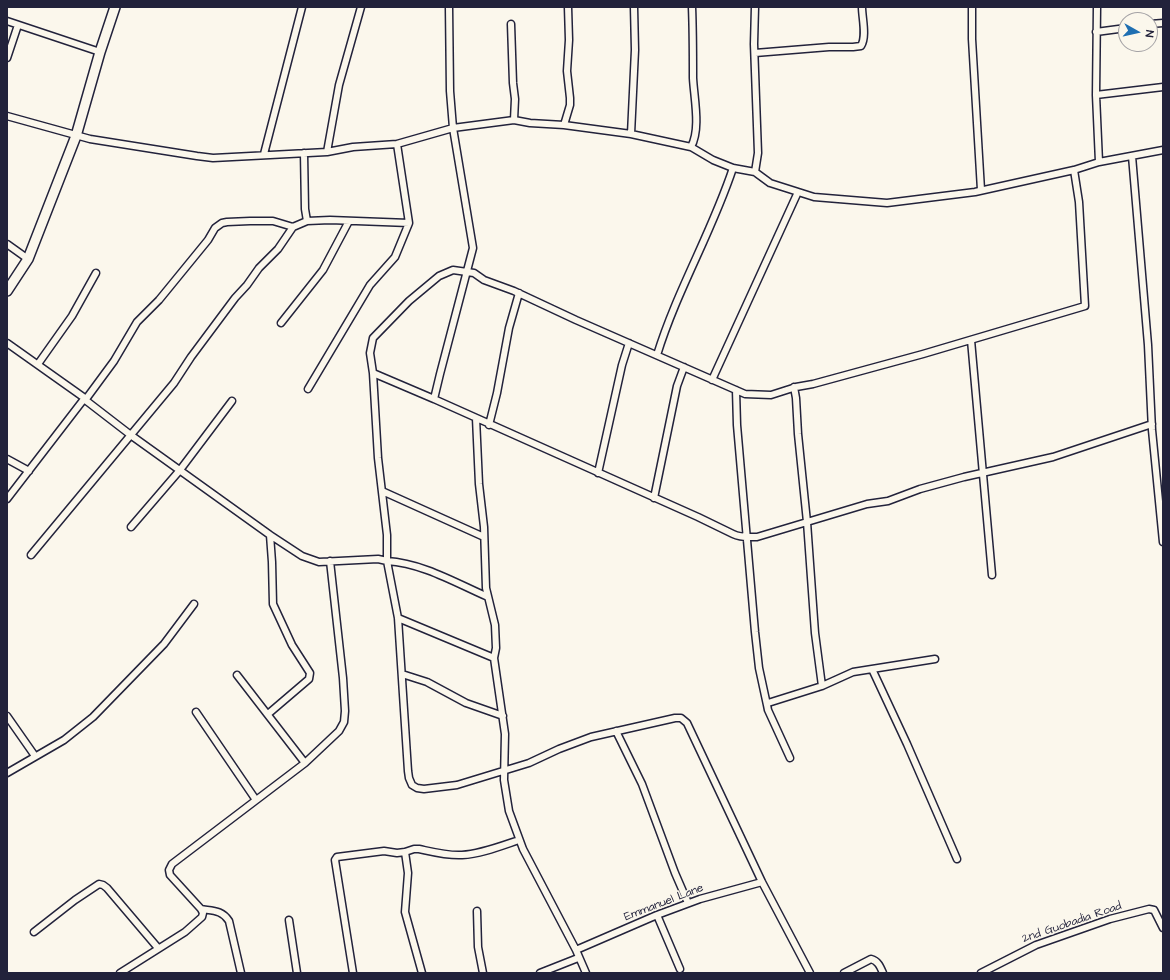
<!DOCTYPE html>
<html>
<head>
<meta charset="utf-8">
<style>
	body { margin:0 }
	#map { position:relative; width:1170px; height:980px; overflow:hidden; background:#fbf7ec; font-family:"Architects Daughter",sans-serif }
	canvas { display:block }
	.frame { position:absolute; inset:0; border:8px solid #22223b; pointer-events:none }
	.north { position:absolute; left:1118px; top:12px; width:40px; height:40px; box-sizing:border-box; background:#fbf7ec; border:1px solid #a4a2a5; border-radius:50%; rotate:98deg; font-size:11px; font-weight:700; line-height:16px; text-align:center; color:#22223b }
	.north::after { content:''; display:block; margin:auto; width:14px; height:18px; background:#1f6fb2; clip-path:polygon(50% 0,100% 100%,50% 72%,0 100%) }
</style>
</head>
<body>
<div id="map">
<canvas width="1170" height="980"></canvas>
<div class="frame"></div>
<div class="north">N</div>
</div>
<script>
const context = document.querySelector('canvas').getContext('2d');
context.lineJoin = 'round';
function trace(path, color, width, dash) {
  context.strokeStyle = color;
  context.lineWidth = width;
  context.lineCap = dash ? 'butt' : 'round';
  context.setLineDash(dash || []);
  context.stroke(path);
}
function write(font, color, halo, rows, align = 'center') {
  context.font = font + ' "Architects Daughter",sans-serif';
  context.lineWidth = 3;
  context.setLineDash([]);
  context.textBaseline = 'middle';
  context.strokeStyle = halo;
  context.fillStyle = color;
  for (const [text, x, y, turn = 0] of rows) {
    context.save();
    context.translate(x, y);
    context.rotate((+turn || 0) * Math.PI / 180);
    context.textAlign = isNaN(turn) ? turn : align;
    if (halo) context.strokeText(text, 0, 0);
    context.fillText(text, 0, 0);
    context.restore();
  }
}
const street = new Path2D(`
	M755,7L754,44L758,153L755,172
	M972,7V39L981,190
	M1097,7L1096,95L1099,162
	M7,21L100,52
	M511,24L513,83L515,99L514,120
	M1150,24L1163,23
	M1096,32L1126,28
	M755,53L829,47H853L861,46C867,36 862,18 862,7
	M7,58L18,25
	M1096,95L1163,87
	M7,116L90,139L197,156L213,158L327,152L353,147L397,144L453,128L514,120L530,123L564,125L631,134L691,147L713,160L733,168L755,172L770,183L814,197L887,203L975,192L1074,170L1099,162L1163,150
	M564,125L570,105V98L567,71L569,40L568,7
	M631,134L635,50L634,7
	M691,147C701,129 694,98 693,78C693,54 693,31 692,7
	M327,152L339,85L361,7
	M304,153L305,209L307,221
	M264,154L302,7
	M1132,156L1148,345L1152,430L1163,542
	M7,244L28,259
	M281,323L323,270L349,221
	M971,340L992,575
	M7,343L86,399H84L132,436L270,535L302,556L319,562L378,559L387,561V535L378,458L373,373L434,399L440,374L473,248L453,128L450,91L449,7
	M657,355C677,290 712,232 733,168
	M38,364L72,316L96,273
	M373,373L370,353L373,338L409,301L439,276L453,270L474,273L484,280L514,291L576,320L745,394L771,395L796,387L813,384L923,354L1085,306L1079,202L1074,170
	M712,380L798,192
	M794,387L796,398L798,434L807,522L815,633L822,686
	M308,389L370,285L395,257L409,223L397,144
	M736,390L737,425L755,632L759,668L767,705
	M86,399L114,361L137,322L159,300L208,240L215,228L222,223L227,222L250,221H273L293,227L307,221L330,220L409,223
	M434,399L698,517L733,534C741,538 748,537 757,537L867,504L888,501L920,489L964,477L1053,457L1152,424
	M476,418L479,484L484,527L486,588L495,625L496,648L494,658L505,734L504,780L509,811L523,849L576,950L586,973
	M489,425L497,393L509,328L519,293
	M7,459L29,471
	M598,473L622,365L629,343
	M382,491L484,537
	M654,498L677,386L684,367
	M7,499L84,399
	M131,527L180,470L232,401
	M31,555L174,383L191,357L235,298L247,285L259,268L278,249L293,227
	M488,597C456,583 422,563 387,561L398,618L408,771L409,778L412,785L417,788L424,789L457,785L529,763L559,749L591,737L675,718H681L687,723L762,882L810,973
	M398,618L494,658
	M872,669L907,744L957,859
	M402,674L427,682L466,703L503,716
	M237,675L305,763
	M196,712L256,800
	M268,714L309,679L310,673L292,645L273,604L272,562L270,535
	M7,716L35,756
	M616,731L642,784L675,873L688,903
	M790,758L768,710L767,705L768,703L822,686L853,672L935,659
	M7,773L64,740L93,717L164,644L194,604
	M405,852L414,849H419C433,852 448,856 462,855C481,854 501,846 519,840
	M201,909C213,911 222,910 229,921L241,973
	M477,911L478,947L483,973
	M657,915L680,969
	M289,920L297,973
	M34,932L75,900L99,884L103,885L107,888L158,948
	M576,950L657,915L700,899L762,882
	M120,973L185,932L202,917L203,913L201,909L170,875L169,870L172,864L305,763L339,731L344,722L345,711L343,678L330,561
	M353,973L335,860L337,857L384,851L397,853L405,852L408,873L405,912L422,973
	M540,973L578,958
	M844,973L871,959C878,961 880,966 883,973
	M981,973L1036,945L1110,919L1149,909L1154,910L1163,928`);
const secondary = new Path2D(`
	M7,291L28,259L76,136L100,52L115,7`);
trace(street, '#22223b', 9);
trace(secondary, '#22223b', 12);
trace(street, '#fbf7ec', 6);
trace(secondary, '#fbf7ec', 9);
write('12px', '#22223b', '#fbf7ec', [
	["Emmanuel Lane",664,903,-21],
	["2nd Guobadia Road",1072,923,-19]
]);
</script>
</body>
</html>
